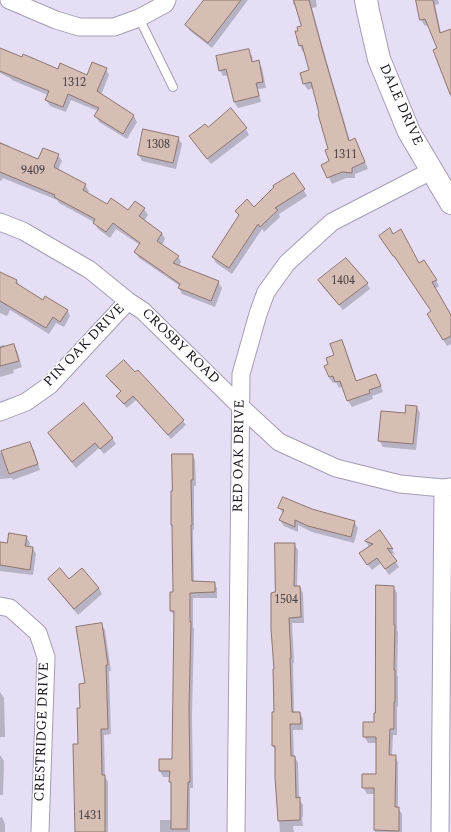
<!DOCTYPE html>
<html>
<head>
<meta charset="utf-8">
<style>
	body { margin:0 }
	canvas { display:block; background:#e5def5 }
</style>
</head>
<body>
<canvas width="451" height="832"></canvas>
<script>
const context = document.querySelector('canvas').getContext('2d');
context.lineJoin = 'round';
function fillPath(path, color) {
  context.fillStyle = color;
  context.fill(path, 'evenodd');
}
function trace(path, color, width, dash) {
  context.strokeStyle = color;
  context.lineWidth = width;
  context.lineCap = dash ? 'butt' : 'round';
  context.setLineDash(dash || []);
  context.stroke(path);
}
function write(font, color, halo, rows, align = 'center') {
  context.font = font + ' Spectral,serif';
  context.lineWidth = 3;
  context.setLineDash([]);
  context.textBaseline = 'middle';
  context.strokeStyle = halo;
  context.fillStyle = color;
  for (const [text, x, y, turn = 0] of rows) {
    context.save();
    context.translate(x, y);
    context.rotate((+turn || 0) * Math.PI / 180);
    context.textAlign = isNaN(turn) ? turn : align;
    if (halo) context.strokeText(text, 0, 0);
    context.fillText(text, 0, 0);
    context.restore();
  }
}
fillPath(new Path2D(`
	M205,0H248L212,48L190,31L186,25Z
	M293,0H316L317,7L312,8L326,59L350,141L355,139L358,145L368,169L355,174V178H346L332,184L323,165L331,162L329,150L313,88L308,90L304,84L301,73L311,71L305,52H303L300,46L296,32L299,31L303,27L298,9H297L293,3Z
	M417,0H438L439,4L435,5L441,33L451,59V98L445,78L438,49L428,25L425,26L421,20Z
	M0,49L22,58L59,70L87,76L106,69L109,75L101,95L134,116L137,122L127,139L99,122L96,116L98,111L71,100L66,112L50,106L46,100L48,95L12,80L10,78L0,73Z
	M248,50L252,56L253,63L258,62L262,68L266,88L258,89L261,102L238,108L234,102L229,75L223,76L220,70Z
	M207,128L246,129L249,135L211,164L194,142Z
	M178,138L182,144L176,169L142,161L139,155Z
	M0,142L9,146L11,149L39,160L58,155L62,161L58,170L85,185L89,191L87,194L107,205L128,211L135,202L144,209L148,215L144,221L162,233L165,239L162,245L178,256L181,262L179,267L218,282L222,288L215,307L182,294L179,288L180,286L139,258L135,252L140,245L116,229L110,238L98,229L94,222L59,203L57,200L3,178L1,181L0,180Z
	M294,174L307,196L279,214L280,217L264,232L262,229L232,274L216,263L213,257L240,216L236,211L254,208Z
	M393,235L419,264L436,280L439,286L435,289L451,316V344L447,346L428,314L432,312L384,242Z
	M0,276L17,281L20,287L43,301L67,310L70,316L64,327L56,323L49,334L10,310L7,316L0,313Z
	M319,281L367,283L370,289L343,310L323,287Z
	M341,342L345,347L357,382L376,375L379,381L383,392L372,396L373,399L352,407L348,401L343,386L339,388L336,382L333,383L329,377V365L336,356Z
	M4,345L5,348L14,345L17,351L22,367L13,370L14,373L0,377V346Z
	M108,376L183,421L186,425L171,439L136,400L127,408L120,400L117,396L121,392L110,381Z
	M417,407L420,413L416,450L383,447L379,440L406,414Z
	M49,434L112,438L116,444L104,454L99,448L76,468L53,440Z
	M26,444H30L34,450L40,470L13,480L12,478L0,479V453Z
	M192,455L195,460L196,486H194V530H193L194,582L214,583L217,588V598H193V627L194,629L192,716L193,788H190V832H160V820H172V785L170,782V777H163L160,771L173,760L175,616L171,611L174,593L173,528L172,525V492Z
	M279,507L311,510L354,522L358,528L354,543L312,532L298,525V532L284,526L280,520L283,514Z
	M380,532L395,554L390,553L399,567L389,575L381,563L372,570L364,560L369,547L366,542Z
	M26,536L30,543L29,547L33,548L36,554L33,575L0,571V543L8,544Z
	M294,544L298,550L297,587H300L303,593L304,623H292L294,663H293L294,713H300L303,719V730H293L294,757H295L298,763L299,799L303,805V817H302L303,826H293L294,832H280L276,777V751L273,746V713H275L276,593Z
	M82,569L99,588L102,594L78,615L53,585L49,579L69,580Z
	M393,587L397,593V630L398,632L397,675L398,677V707H397V735H393L392,756H395L398,762V808L402,814V832H375V794H367L363,787L376,775L377,743H368L364,736L375,723Z
	M101,624L105,630L111,671H109L111,734L104,735L105,777L108,782V832H76L81,709L86,684Z
	M0,692L4,698L5,737H0Z
	M0,755L4,761L3,795H0Z
	M2,817L5,824V832H0V818Z`), '#0003');
const building = new Path2D(`
	M204,0H241L208,43L185,25Z
	M294,0H309L323,52L349,141L355,138L365,162L352,168V173L342,172L327,178L321,165L329,161L325,150L328,149L318,114L319,113L311,82L303,84L300,73L309,70L302,45L299,46L295,31H298L297,27L301,26Z
	M416,0H433L440,33L451,29V94H450L433,50L437,48L425,19L420,20Z
	M0,48L22,57L23,54L58,69L60,63L87,75L92,62L107,68L97,91L134,115L123,134L94,116L99,108L68,94L63,107L45,100L49,91L0,71Z
	M249,49L252,62L259,60L263,82L256,83L259,96L234,102L226,69L219,71L216,56Z
	M231,108L247,128L207,159L189,136L205,124L208,127Z
	M143,129L179,137L173,163L138,155Z
	M0,143L38,159L43,148L59,154L54,167L86,184L83,190L107,204L111,198L128,210L135,201L145,208L139,216L162,233L157,241L179,256L173,263L219,281L211,301L178,288L180,284L134,252L140,243L113,223L106,232L93,223L95,219L54,197L55,195L0,172Z
	M294,173L305,189L275,208L278,210L260,227L258,224L229,268L212,257L239,215L235,211L247,199L254,207L274,187L273,186Z
	M390,228L393,234L401,229L419,263L424,260L437,280L432,282L451,315V336L443,340L427,314L431,311L394,256H393L379,236Z
	M346,258L368,283L339,305L318,280Z
	M0,272L17,280L16,283L43,300L45,296L68,310L60,322L53,317L46,328L0,301Z
	M342,340L356,381L376,374L381,386L369,390L370,393L347,401L340,381L335,382L333,376L329,377L324,366L328,364L326,358L334,355L330,344Z
	M14,344L19,361L0,366V348Z
	M124,360L135,372L138,370L184,420L168,435L133,396L124,404L116,396L121,391L106,376Z
	M84,403L113,438L100,449L95,443L72,462L48,433Z
	M406,405L417,406L413,444L378,441L381,411L405,413Z
	M30,442L38,464L9,474L1,451Z
	M172,454H193V480H191L192,525H191L192,581L215,582V592L190,593V622H191L189,709L190,782H188L187,829H171V782H169L170,771H159V759H172L174,611H170V592H173L172,525H171V491H172Z
	M283,497L312,509L355,521L351,537L308,526L295,520V527L279,520L284,510L278,508Z
	M380,530L393,549L387,548L397,561L385,569L377,558L367,565L359,553L373,544L365,541Z
	M9,533L27,536L25,546L33,547L30,570L0,565V542L7,543Z
	M275,543H295L294,586H300L301,617L289,618L291,658H290L292,712H300L301,724H290L291,756H295L296,798L300,797V820L278,821L275,777V746H272V712H274L273,669H274L271,629V593L275,592Z
	M60,568L69,579L82,568L99,588L74,609L48,579Z
	M376,585L394,586V625H395L394,670H395V702H394V729H390L389,755H396L395,807H399V831L374,830V788H362V774H376V737H363V722H374V713H375Z
	M102,623L108,665H106L108,729H101L102,775H105V832H75L73,744H78L77,708H80L79,684L85,683L76,627Z`);
fillPath(building, '#d7beb5');
trace(building, '#8d766e', 1);
const lane = new Path2D(`
	M139,18L173,87`);
const street = new Path2D(`
	M9,0L56,20L79,27H114L139,18L165,4L167,0
	M0,222L23,231L90,270L128,301L143,311L241,407L279,442L336,468L400,484L443,488L451,487
	M0,412L26,402L50,385L128,301
	M0,606L10,608L38,633L46,657L40,832
	M236,832L241,374L258,314L266,292L287,263L332,222L431,171
	M440,832L443,488`);
const secondary = new Path2D(`
	M366,0L368,11L379,59L409,132L451,203`);
trace(lane, '#a49db3', 10);
trace(street, '#a49db3', 19);
trace(secondary, '#a49db3', 24);
trace(lane, '#fff', 8);
trace(street, '#fff', 17);
trace(secondary, '#fff', 22);
write('12px', '#4a4245', null, [
	["1312",74,84],
	["1308",158,146],
	["1311",345,156],
	["9409",33,172],
	["1404",343,282],
	["1504",286,601],
	["1431",90,817]
]);
write('14px', '#1b1820', '#fff', [
	["DALE DRIVE",400,105,66],
	["PIN OAK DRIVE",85,346,-46],
	["CROSBY ROAD",180,347,44],
	["RED OAK DRIVE",240,456,-89],
	["CRESTRIDGE DRIVE",43,732,-88]
]);
</script>
</body>
</html>
